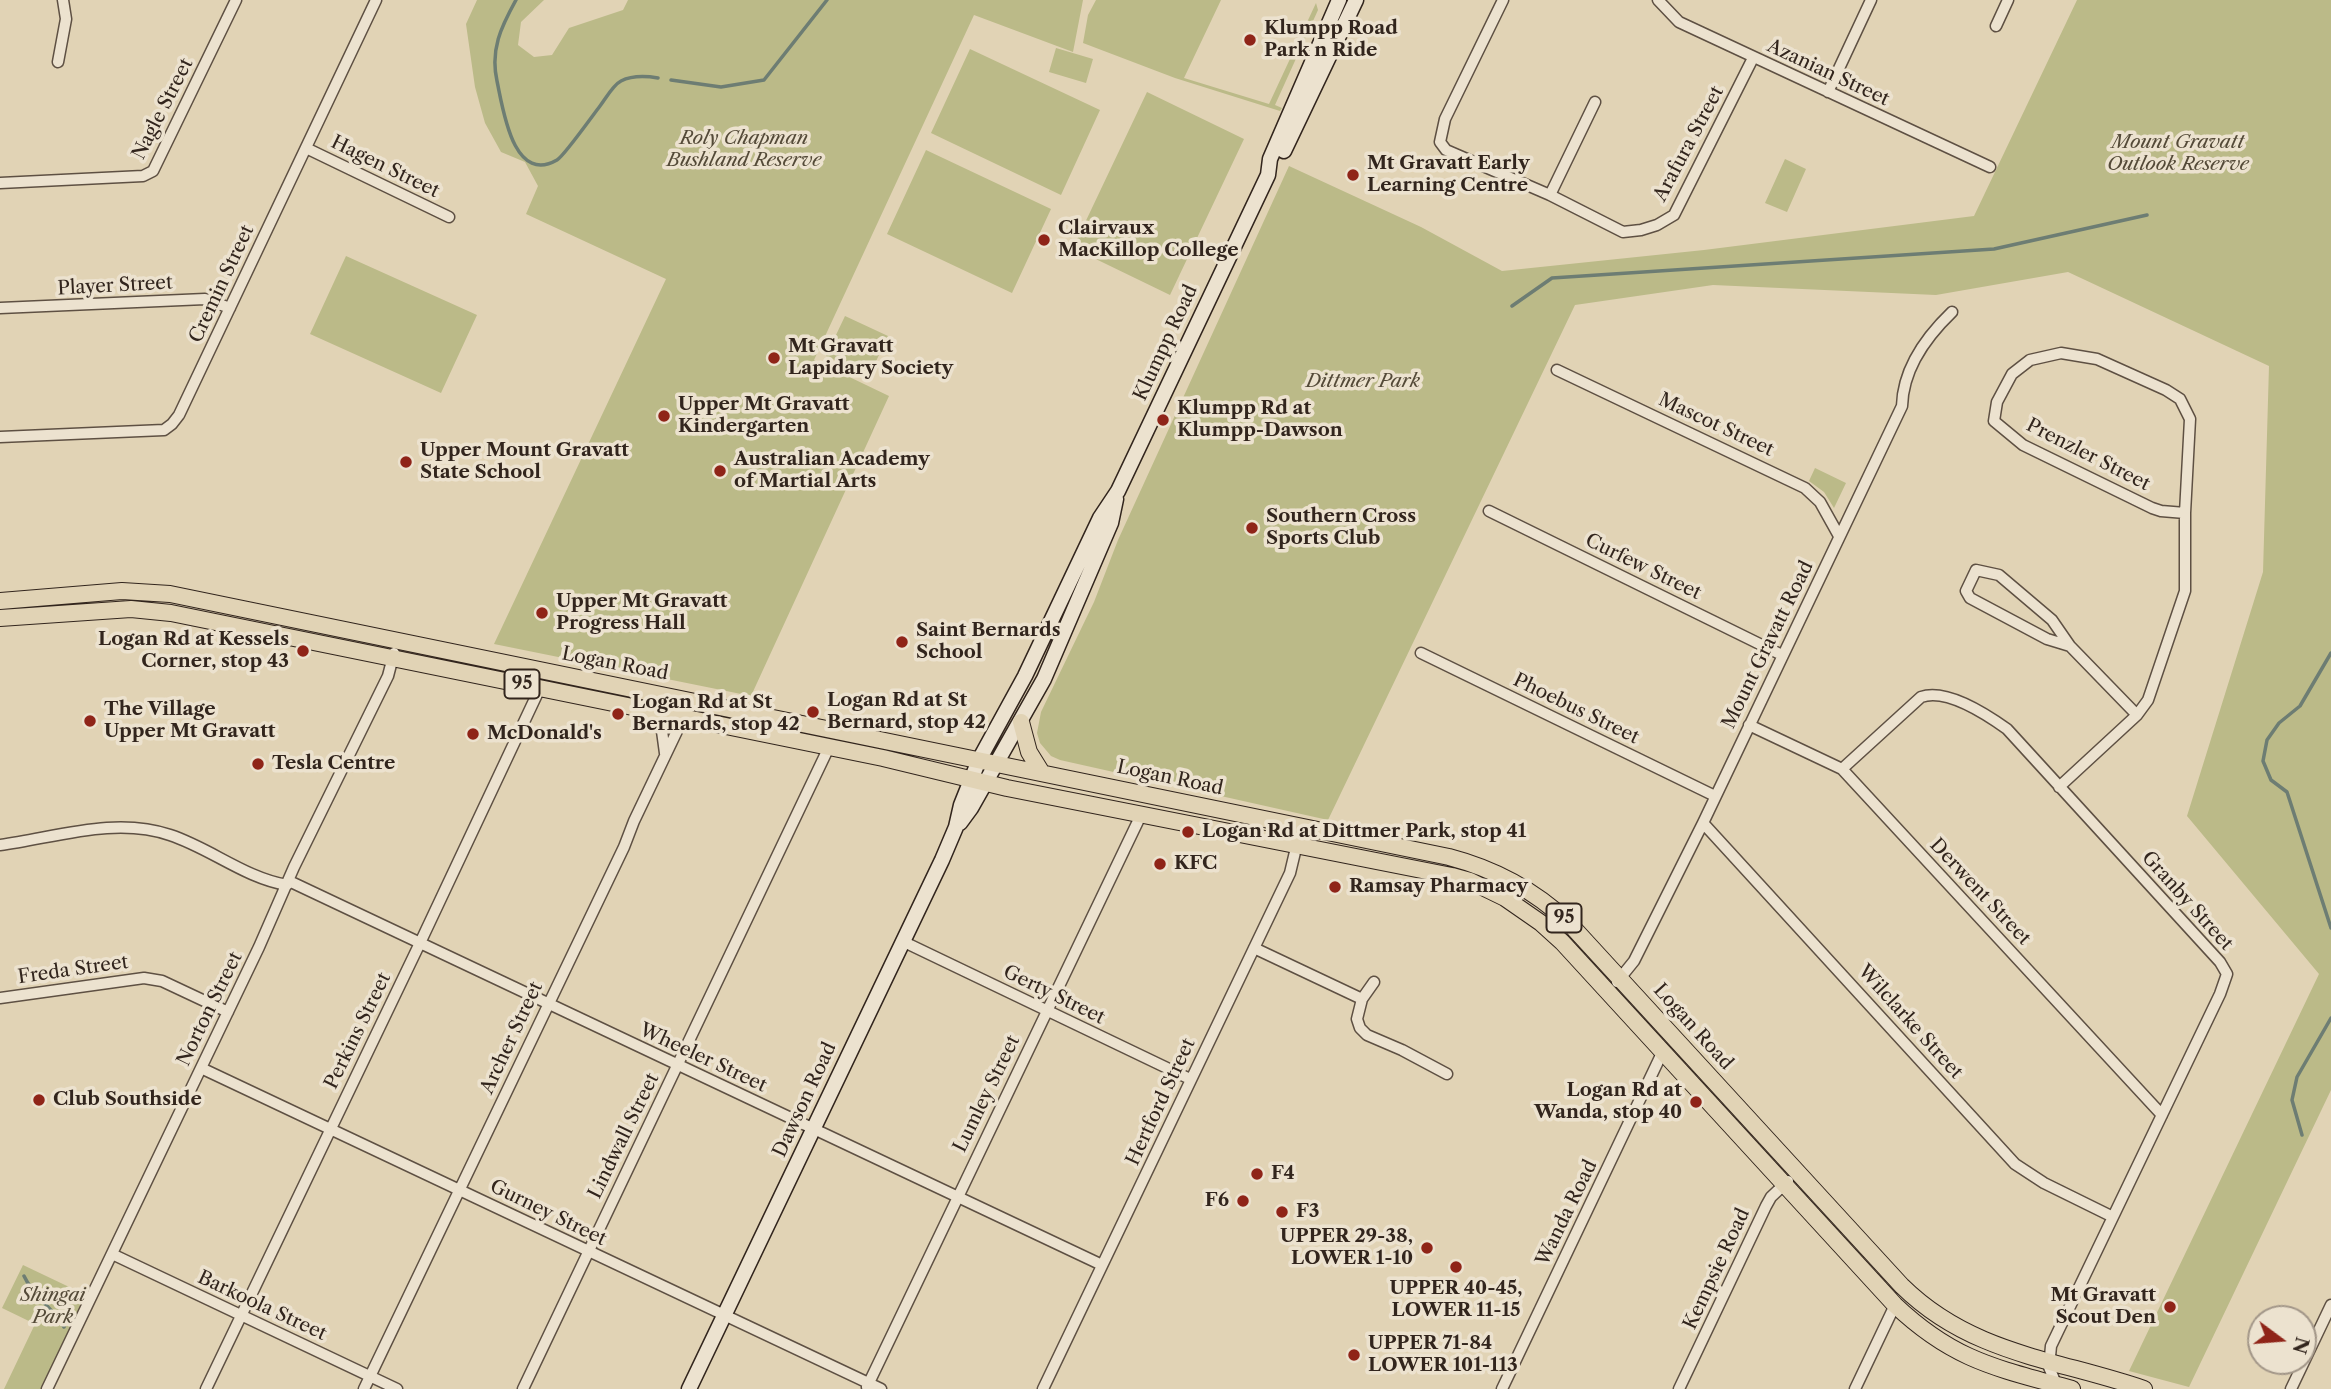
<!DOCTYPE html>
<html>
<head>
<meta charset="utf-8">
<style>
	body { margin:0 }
	#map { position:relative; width:2331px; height:1389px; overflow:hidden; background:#e1d3b5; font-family:"Libre Caslon Text",serif }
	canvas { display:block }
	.north { position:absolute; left:2247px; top:1305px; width:70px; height:70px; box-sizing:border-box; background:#ece2cf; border:2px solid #a29688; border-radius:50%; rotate:106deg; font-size:19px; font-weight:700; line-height:28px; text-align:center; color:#32251d }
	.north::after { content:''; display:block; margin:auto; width:24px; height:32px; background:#8f2418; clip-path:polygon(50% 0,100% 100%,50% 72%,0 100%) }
</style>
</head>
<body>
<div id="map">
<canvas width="2331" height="1389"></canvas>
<div class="north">N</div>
</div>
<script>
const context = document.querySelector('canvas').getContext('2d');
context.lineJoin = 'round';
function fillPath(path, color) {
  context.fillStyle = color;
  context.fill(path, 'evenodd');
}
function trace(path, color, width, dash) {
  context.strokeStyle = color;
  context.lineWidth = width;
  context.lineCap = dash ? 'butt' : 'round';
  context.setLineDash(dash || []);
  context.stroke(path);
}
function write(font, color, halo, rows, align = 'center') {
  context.font = font + ' "Libre Caslon Text",serif';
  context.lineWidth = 7;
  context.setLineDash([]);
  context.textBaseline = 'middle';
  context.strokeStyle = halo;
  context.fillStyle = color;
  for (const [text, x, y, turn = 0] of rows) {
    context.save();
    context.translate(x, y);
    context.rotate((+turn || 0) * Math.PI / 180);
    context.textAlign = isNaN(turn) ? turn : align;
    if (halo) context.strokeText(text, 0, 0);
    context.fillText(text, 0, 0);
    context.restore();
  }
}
fillPath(new Path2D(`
	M477,0H544L521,22L518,45L534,57L552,55L569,28L623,10L628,0H1083L1073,52L974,15L814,360L889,396L751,696L494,644L666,279L526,214L538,186L525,162L501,152L485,123L475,87L466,24Z
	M1096,0H1221L1184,78L1269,104L1316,3L1318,10L1275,105L1282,108L1280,111L1175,78L1083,43L1088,15Z
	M2077,0H2331V1090L2189,1387L2129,1371L2319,974L2187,816L2263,572L2269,366L2068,272L1936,295L1713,285L1575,305L1328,820L1060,760L1051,756L1040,743L1037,733L1041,712L1094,602L1118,540L1289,166L1421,227L1502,271L1704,250L1974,216Z
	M1056,48L1093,59L1086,83L1049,72Z
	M970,49L1100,110L1061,195L931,133Z
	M1147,92L1244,139L1170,295L1073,248Z
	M926,150L1051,209L1012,293L887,234Z
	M1785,159L1806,169L1787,212L1765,203Z
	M346,256L477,315L441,393L310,334Z
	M845,316L888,336L869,376L826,356Z
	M1815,468L1846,483L1834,508L1824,492L1809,481Z
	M23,1265L86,1295L41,1389H4L35,1324L2,1308Z`), '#bbba88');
trace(new Path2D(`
	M516,0C501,27 490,50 497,81C503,109 513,185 557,160C564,156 593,115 600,106C606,98 613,85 621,81C633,75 646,76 658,78
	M671,80L721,87L764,80L827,0
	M1512,306L1552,278L1994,249L2147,215
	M2331,653L2300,706L2279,723L2267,740L2263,761L2271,780L2287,792L2331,928
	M2302,1135L2292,1100L2297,1077L2331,1018
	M24,1276C33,1296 53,1308 64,1327`), '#6d7d73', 3.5);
const street = new Path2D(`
	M1503,0L1445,119L1440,142L1446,150L1550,195L1623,232L1641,230L1657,225L1674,215L1753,58
	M1658,0L1679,22L1990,167
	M1996,26L2008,0
	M58,62L66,19L63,0
	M1828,92L1871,0
	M306,148L449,217
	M0,183L143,176L153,171L236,0
	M1550,195L1595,102
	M0,308L205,299L230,308
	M1557,370L1805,488L1820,502L1839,536
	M0,437L164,430L172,424L179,415L376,0
	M1489,511L1782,655
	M2070,646L2047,639L1970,598L1966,591L1976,570L1999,575L2052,620L2070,646L2137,715
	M1421,653L1715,796
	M652,711L662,731L665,753
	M1749,725L1842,769L2162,1115
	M1842,769L1921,697C1946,688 1986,714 2007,729L2220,962L2227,974L2220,994L2051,1346L2049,1367L2056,1384
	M2059,787L2137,715L2148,700L2185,591V513L2190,419L2180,399L2166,390L2097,359L2061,353L2030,360L2012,374L1997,402L1994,421L2023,445L2152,508L2161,511L2185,513
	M1703,823L2015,1164L2044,1183L2113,1217
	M0,845C54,838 115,816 170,835C210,848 245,878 287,885
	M289,881L1102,1265
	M902,941L1190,1079
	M1254,948L1362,999
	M1374,982L1362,999L1357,1019L1360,1028L1367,1035L1402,1050L1447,1074
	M1617,982L1634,961L1703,823L1902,406C1903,368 1926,337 1952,312
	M0,998L144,978L162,981L228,1012
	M201,1068L881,1389
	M112,1254L397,1389
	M867,1387L1141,815
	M47,1389L259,947L294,867L388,676L394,653
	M206,1389L420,943L540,688
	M364,1389L624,847L634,821L677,731L682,713
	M523,1389L829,747
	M1043,1389L1290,873L1301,827
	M1502,1389L1663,1051
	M1679,1389L1766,1206L1771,1197L1788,1181
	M1855,1389L1895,1305
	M2291,1389L2331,1305`);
const secondary = new Path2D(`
	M1284,151L1356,0
	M960,823L971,808L1044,679L1111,523L1116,499
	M689,1389L942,860L956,827L961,805L979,760L1025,676L1100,518L1118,491L1268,175L1270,159L1339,0`);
const primary = new Path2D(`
	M0,601L122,591L170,594L1449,857C1495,869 1534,890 1568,922L1902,1286C1971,1354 2056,1359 2144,1389
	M0,618L131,609L171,613L883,758L1007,788L1452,876L1470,881L1505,898L1541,923L1562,942L1895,1305C1954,1361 1997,1368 2072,1389
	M1021,722L1029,752L1042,773`);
trace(street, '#5e5043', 13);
trace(secondary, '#32251d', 17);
trace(primary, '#32251d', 18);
trace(street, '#ece2cf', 10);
trace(secondary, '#ece2cf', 14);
trace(primary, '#e1d3b5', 16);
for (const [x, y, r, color] of [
	[1250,40,7,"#8f2418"],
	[1353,175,7,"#8f2418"],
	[1044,240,7,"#8f2418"],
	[774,358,7,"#8f2418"],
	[664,416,7,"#8f2418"],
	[1163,420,7,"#8f2418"],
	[406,462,7,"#8f2418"],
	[720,471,7,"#8f2418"],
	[1252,528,7,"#8f2418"],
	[542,613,7,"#8f2418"],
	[902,642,7,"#8f2418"],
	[303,651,7,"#8f2418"],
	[813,712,7,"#8f2418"],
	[618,714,7,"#8f2418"],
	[90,721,7,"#8f2418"],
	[473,734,7,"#8f2418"],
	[258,764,7,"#8f2418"],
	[1188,832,7,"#8f2418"],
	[1160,864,7,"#8f2418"],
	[1335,887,7,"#8f2418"],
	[39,1100,7,"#8f2418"],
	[1696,1102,7,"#8f2418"],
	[1257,1174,7,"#8f2418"],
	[1243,1201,7,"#8f2418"],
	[1282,1212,7,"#8f2418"],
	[1427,1248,7,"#8f2418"],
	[1456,1267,7,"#8f2418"],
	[2170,1307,7,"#8f2418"],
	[1354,1355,7,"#8f2418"]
]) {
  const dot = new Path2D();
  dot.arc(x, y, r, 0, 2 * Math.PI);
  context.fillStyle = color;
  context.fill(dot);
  trace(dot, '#ece2cf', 2.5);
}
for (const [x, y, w] of [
	[522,684,35],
	[1564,918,35]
]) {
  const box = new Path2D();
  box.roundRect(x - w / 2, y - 14.5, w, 29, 5);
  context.fillStyle = '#ece2cf';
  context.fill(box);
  trace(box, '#32251d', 2);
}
write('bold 18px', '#32251d', null, [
	["95",522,684],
	["95",1564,918]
]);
write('bold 19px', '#32251d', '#ece2cf', [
	["Klumpp Road",1264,29],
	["Park n Ride",1264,51],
	["Mt Gravatt Early",1367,164],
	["Learning Centre",1367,186],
	["Clairvaux",1058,229],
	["MacKillop College",1058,251],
	["Mt Gravatt",788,347],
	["Lapidary Society",788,369],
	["Upper Mt Gravatt",678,405],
	["Kindergarten",678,427],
	["Klumpp Rd at",1177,409],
	["Klumpp-Dawson",1177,431],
	["Upper Mount Gravatt",420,451],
	["State School",420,473],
	["Australian Academy",734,460],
	["of Martial Arts",734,482],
	["Southern Cross",1266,517],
	["Sports Club",1266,539],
	["Upper Mt Gravatt",556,602],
	["Progress Hall",556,624],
	["Saint Bernards",916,631],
	["School",916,653],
	["Logan Rd at Kessels",289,640,"right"],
	["Corner, stop 43",289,662,"right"],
	["Logan Rd at St",827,701],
	["Bernard, stop 42",827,723],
	["Logan Rd at St",632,703],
	["Bernards, stop 42",632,725],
	["The Village",104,710],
	["Upper Mt Gravatt",104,732],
	["McDonald's",487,734],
	["Tesla Centre",272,764],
	["Logan Rd at Dittmer Park, stop 41",1202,832],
	["KFC",1174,864],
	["Ramsay Pharmacy",1349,887],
	["Logan Rd at",1682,1091,"right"],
	["Wanda, stop 40",1682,1113,"right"],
	["Club Southside",53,1100],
	["F4",1271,1174],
	["F6",1229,1201,"right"],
	["F3",1296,1212],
	["UPPER 29-38,",1413,1237,"right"],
	["LOWER 1-10",1413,1259,"right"],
	["UPPER 40-45,",1456,1289,"center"],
	["LOWER 11-15",1456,1311,"center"],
	["Mt Gravatt",2156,1296,"right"],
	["Scout Den",2156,1318,"right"],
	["UPPER 71-84",1368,1344],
	["LOWER 101-113",1368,1366]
], 'left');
write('19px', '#32251d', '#ece2cf', [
	["Azanian Street",1828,73,25],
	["Nagle Street",163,109,-63],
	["Arafura Street",1689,144,-62],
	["Hagen Street",385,167,26],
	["Cremin Street",222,284,-65],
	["Player Street",115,286,-3],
	["Klumpp Road",1166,343,-65],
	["Mascot Street",1716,425,25],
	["Prenzler Street",2088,455,27],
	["Curfew Street",1643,567,26],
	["Mount Gravatt Road",1768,645,-64],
	["Logan Road",615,664,11],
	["Phoebus Street",1576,709,26],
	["Logan Road",1170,778,12],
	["Derwent Street",1980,892,47],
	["Granby Street",2187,901,48],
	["Freda Street",73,970,-8],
	["Gerty Street",1054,995,26],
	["Norton Street",210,1009,-64],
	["Wilclarke Street",1910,1022,48],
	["Logan Road",1693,1027,48],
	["Perkins Street",358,1031,-64],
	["Archer Street",512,1038,-65],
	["Wheeler Street",703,1058,25],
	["Lumley Street",987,1094,-64],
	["Dawson Road",805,1100,-65],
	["Hertford Street",1161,1102,-65],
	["Lindwall Street",624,1136,-64],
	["Gurney Street",548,1213,26],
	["Wanda Road",1567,1213,-64],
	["Kempsie Road",1717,1269,-65],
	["Barkoola Street",262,1306,25]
]);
write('italic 19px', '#544a38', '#ece2cf', [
	["Roly Chapman",744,139],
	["Bushland Reserve",744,161],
	["Mount Gravatt",2178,143],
	["Outlook Reserve",2178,165],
	["Dittmer Park",1363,382],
	["Shingai",53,1296],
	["Park",53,1318]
]);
</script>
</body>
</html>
